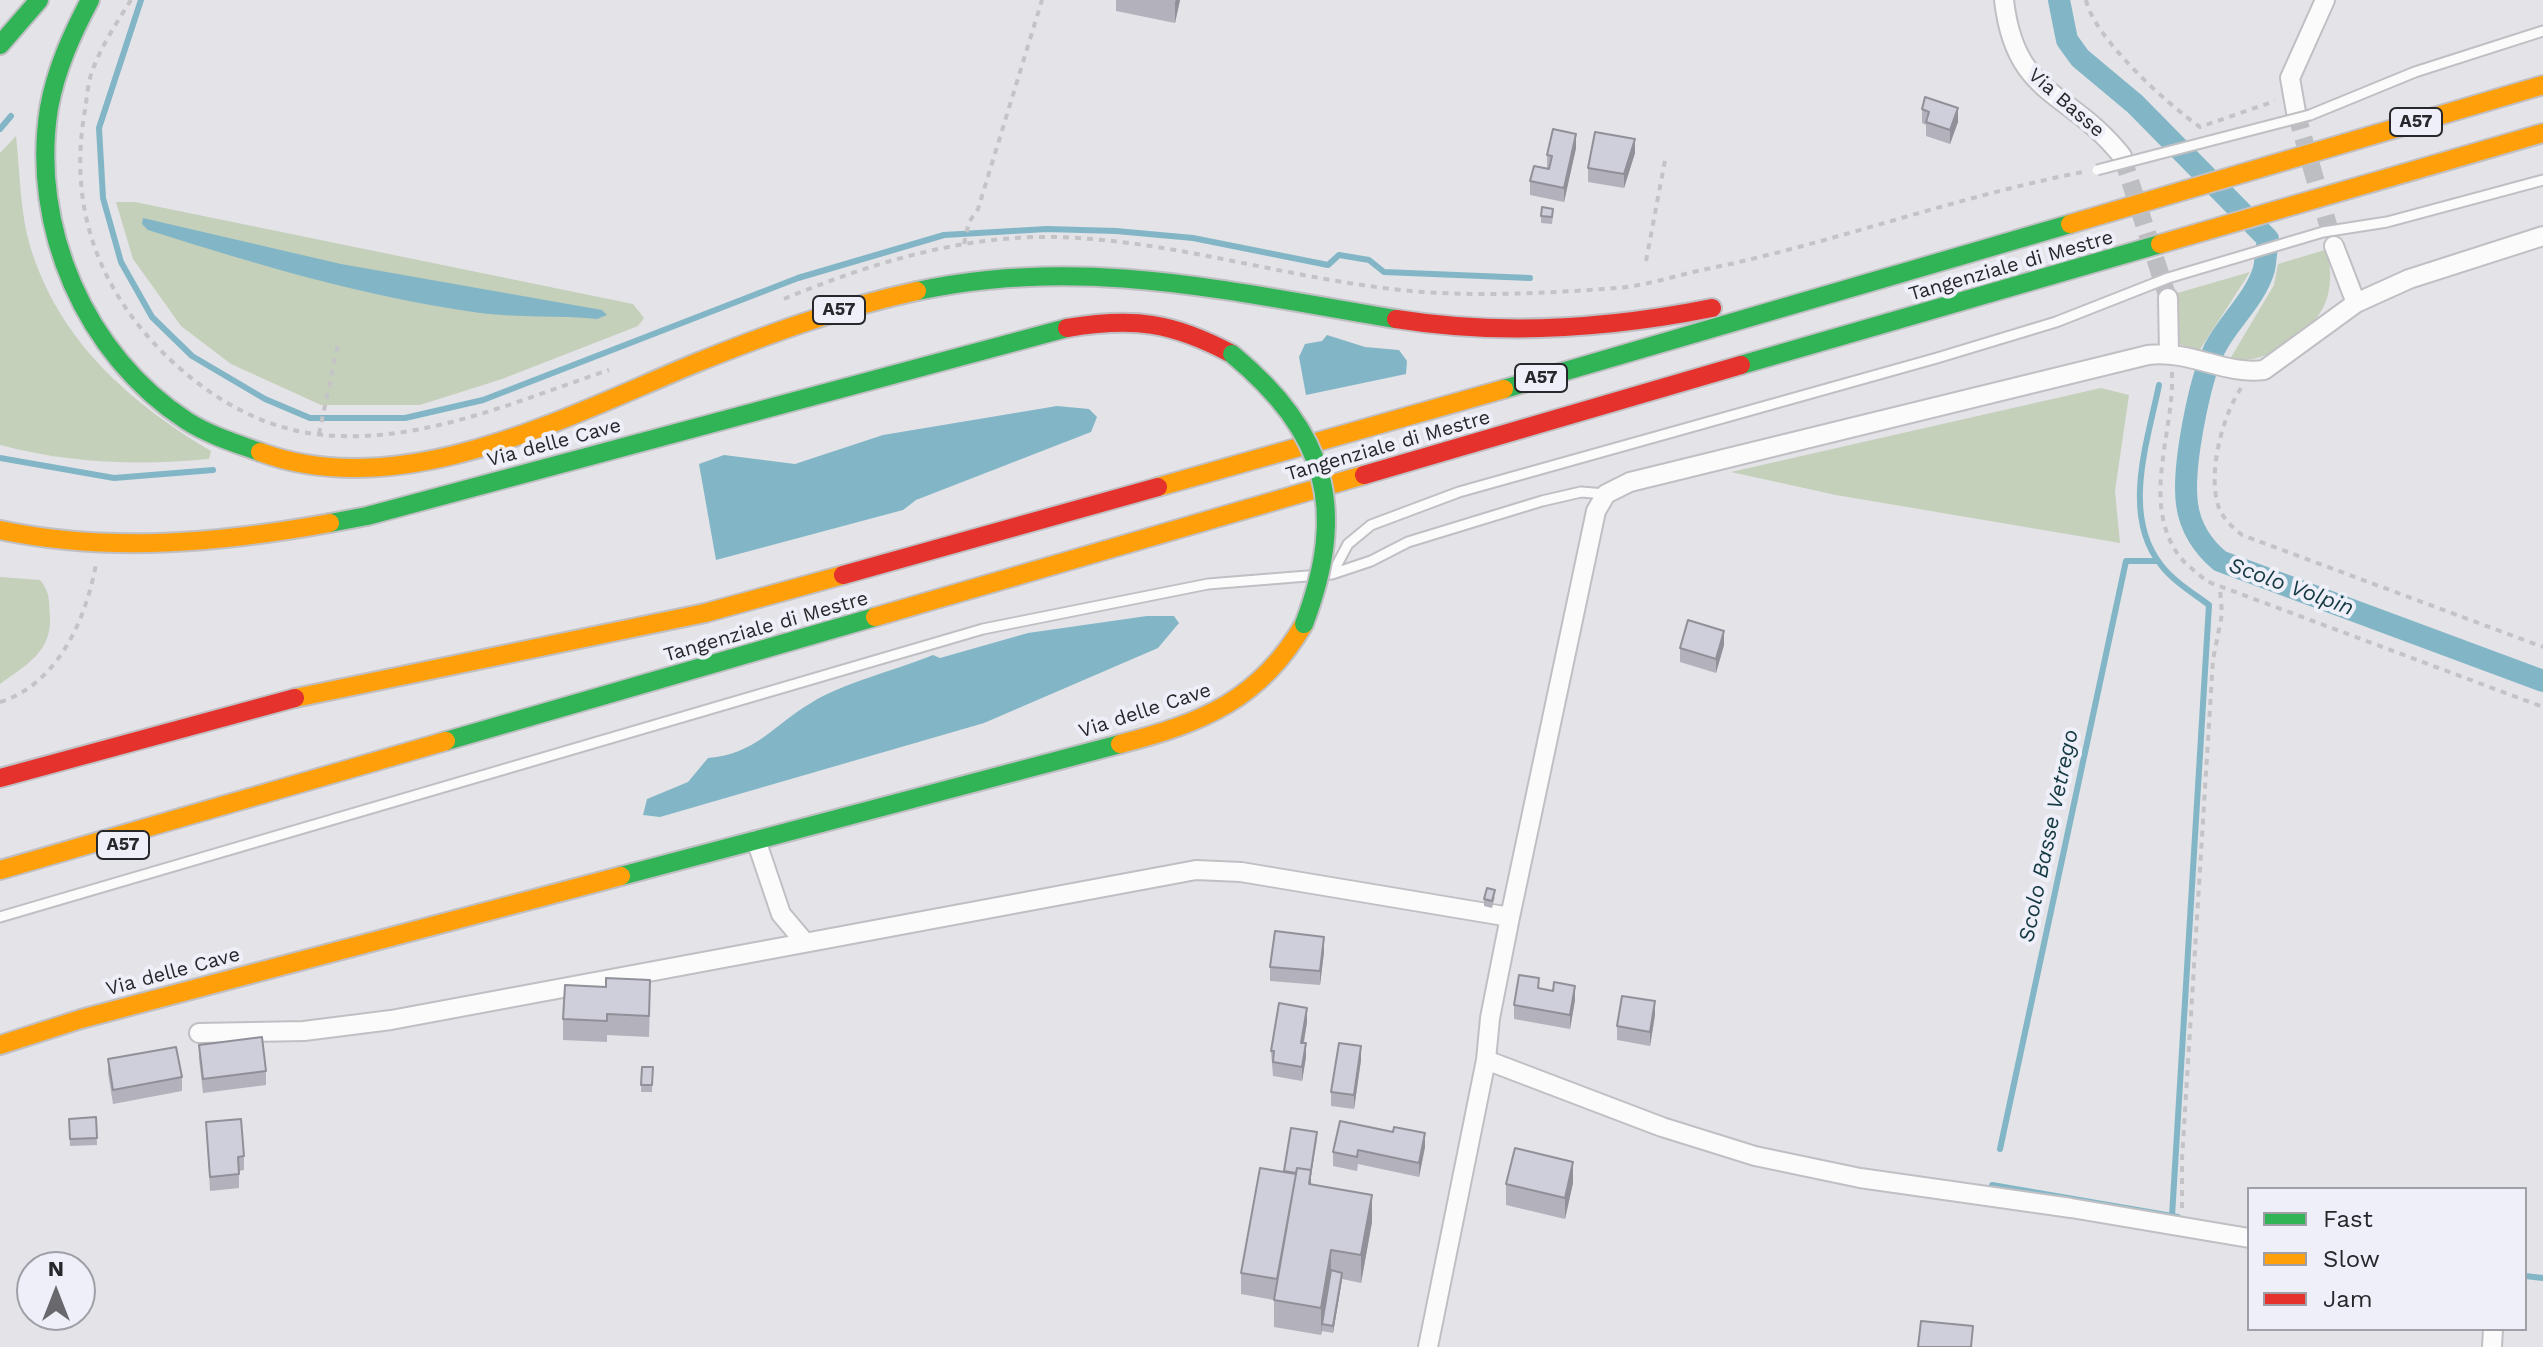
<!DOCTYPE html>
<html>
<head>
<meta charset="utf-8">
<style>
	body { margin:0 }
	#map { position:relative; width:2543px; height:1347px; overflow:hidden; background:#e3e3e8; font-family:"Work Sans",sans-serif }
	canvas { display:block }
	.legend { position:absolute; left:2247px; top:1187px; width:280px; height:144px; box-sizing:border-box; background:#eeeff9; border:2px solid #9e9fa7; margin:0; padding:10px 14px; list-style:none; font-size:24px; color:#27282b }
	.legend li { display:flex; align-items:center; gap:16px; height:40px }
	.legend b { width:40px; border:2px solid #9e9fa7 }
	.north { position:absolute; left:16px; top:1251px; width:80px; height:80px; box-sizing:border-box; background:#eeeff9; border:2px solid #9e9fa7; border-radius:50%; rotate:0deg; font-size:22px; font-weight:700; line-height:32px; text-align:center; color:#27282b }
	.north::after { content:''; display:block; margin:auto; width:28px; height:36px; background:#69696d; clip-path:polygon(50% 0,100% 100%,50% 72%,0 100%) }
</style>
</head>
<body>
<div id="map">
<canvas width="2543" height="1347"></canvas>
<ul class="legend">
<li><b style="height:10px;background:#30b455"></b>Fast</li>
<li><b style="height:10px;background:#ff9f0a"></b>Slow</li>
<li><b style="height:10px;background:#e5322d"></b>Jam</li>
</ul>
<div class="north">N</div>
</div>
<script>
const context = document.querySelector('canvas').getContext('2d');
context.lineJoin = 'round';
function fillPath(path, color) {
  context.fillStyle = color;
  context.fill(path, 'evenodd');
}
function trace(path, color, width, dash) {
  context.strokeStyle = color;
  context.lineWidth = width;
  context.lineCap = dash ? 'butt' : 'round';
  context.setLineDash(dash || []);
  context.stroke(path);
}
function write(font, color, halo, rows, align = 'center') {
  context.font = font + ' "Work Sans",sans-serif';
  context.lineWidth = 8;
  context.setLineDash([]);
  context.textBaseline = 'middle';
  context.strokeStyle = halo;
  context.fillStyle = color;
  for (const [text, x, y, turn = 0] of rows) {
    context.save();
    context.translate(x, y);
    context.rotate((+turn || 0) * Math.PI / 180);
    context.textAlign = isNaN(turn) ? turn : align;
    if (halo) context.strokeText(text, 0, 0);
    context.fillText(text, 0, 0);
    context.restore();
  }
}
fillPath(new Path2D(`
	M16,136C20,171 20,212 30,246C59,341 129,402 211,451L209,459C140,466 67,463 0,445V153Z
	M116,202H135L633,304L644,318L638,326L502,379L420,405H321L231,364L181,326L133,259Z
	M2328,249C2330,266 2332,282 2327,298C2317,332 2265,367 2230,359L2274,285L2278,264Z
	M2250,272L2199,351L2179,344L2174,294Z
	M2101,388L2129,395L2115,491L2120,543L1836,495L1731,472Z
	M0,577L40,580C50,592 49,600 50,616C52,652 26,665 0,684Z`), '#c5d0bb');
fillPath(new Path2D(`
	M143,218L341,264L602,310L607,315L597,319C558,315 519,318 480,313C366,297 258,265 148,230L142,224Z
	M1327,335L1365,347L1399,350L1407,361L1406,374L1306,395L1299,357L1305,344L1322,341Z
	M1057,406L1089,409L1097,417L1091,432L916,500L903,510L716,560L699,464L724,455L795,464L883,435Z
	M1147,616H1174L1179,623L1158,648L984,723L660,817L643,815L647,799L688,782L708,758C756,754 772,726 811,703C842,683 897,670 933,655L940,658L1028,633Z`), '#82b6c6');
trace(new Path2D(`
	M141,0L99,128L103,198L121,262L152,317L192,356L265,399L310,418H405L483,400L798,278L944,235L1047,229L1116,231L1193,238L1328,265L1339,255L1369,260L1384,272L1530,278
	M0,129L11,116
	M2159,385C2148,440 2121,515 2161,565C2173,581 2193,593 2209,605L2172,1216
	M0,458L114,478L213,470
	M2000,1149L2126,561H2158
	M1992,1185L2178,1217
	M2525,1276L2543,1278`), '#82b6c6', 6);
trace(new Path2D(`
	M2059,0L2067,40L2080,58L2135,104L2268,239C2266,249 2266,260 2264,269C2256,298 2228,322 2215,348C2199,381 2182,468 2187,504C2190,527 2203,547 2220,561L2543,681`), '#82b6c6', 22);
trace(new Path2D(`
	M2296,112L2334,246
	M2122,156L2168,298`), '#bdbec2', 18, [18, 9]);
const lane = new Path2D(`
	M2310,115L2415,72L2543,31
	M1332,574L1348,544L1371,525L1459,492L1937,358L2056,322L2168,278L2323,232L2387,222L2543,180
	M0,917L983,629L1208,584L1332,574L1371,561L1408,542L1542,501L1581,492L1606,494`);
const street = new Path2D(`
	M2004,0C2015,98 2070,90 2122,156
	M2296,112L2290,78L2325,0
	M2334,246L2356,303
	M2168,298L2169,353
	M756,840L781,914L803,940
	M199,1033L304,1031L391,1020L1196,870L1241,872L1510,917
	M1486,1060L1662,1127L1755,1156L1860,1178L2071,1208L2249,1238
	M1428,1347L1486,1060L1490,1018L1510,917L1596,511L1606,494L1630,482L2148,355C2193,350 2223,375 2264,370L2356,303L2409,279L2543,236
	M2492,1347L2493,1329`);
const fast = new Path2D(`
	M90,0C72,34 56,69 49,108C30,227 85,355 187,421C209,435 235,443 260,452
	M0,45L39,0
	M917,291C1083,255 1232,292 1396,319
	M1741,365L2160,244
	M1504,389L2070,224
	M330,523L367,516L1067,328
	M446,741L875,617
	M621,876L1120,744`);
const slow = new Path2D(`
	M2070,224L2543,85
	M2160,244L2543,133
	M260,452C400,504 564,418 691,365C765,335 839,308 917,291
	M1158,487L1504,389
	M0,530C110,553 220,543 330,523
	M875,617L1364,475
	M295,698L705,613L843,575
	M1120,744C1202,723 1260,700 1304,624
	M0,870L446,741
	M0,1045L81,1019L621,876`);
const jam = new Path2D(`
	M1396,319C1502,336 1607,329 1712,308
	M1067,328C1134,317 1172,322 1232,354
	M1364,475L1741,365
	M843,575L1158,487
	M0,778L295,698`);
trace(lane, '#c0c0c4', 13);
trace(street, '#c0c0c4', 22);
trace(fast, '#c0c0c4', 22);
trace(slow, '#c0c0c4', 22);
trace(jam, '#c0c0c4', 22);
trace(new Path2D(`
	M131,0C117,22 102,45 93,69C88,81 87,97 85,110C67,211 101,297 176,365C215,400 262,427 315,434C415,447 516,401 609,370
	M2086,0C2094,38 2167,104 2200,127L2275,101
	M964,244L969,222L978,209L1042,0
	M1646,261L1666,155
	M784,299C868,264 962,235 1055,237C1175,240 1291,280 1411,291C1477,297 1550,293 1617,288C1645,286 1674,276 1702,270C1831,244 1954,197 2083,172
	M2172,372C2175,431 2140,501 2179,556C2186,565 2198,573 2206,581L2543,707
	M2241,388C2222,417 2208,472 2218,505C2222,518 2232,527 2242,535L2543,647
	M319,434L338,344
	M0,702C58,684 86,619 96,564
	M2182,1208V1159L2213,660L2222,614L2220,589`), '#c4c4c6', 4, [6, 6]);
trace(lane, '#fbfbfc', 9);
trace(street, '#fbfbfc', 18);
trace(fast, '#30b455', 18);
trace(slow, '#ff9f0a', 18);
trace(jam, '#e5322d', 18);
const laneBridge = new Path2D(`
	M2097,170L2310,115`);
const fastBridge = new Path2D(`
	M1232,354C1327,433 1348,508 1304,624`);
trace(laneBridge, '#c0c0c4', 13, []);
trace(fastBridge, '#c0c0c4', 22, []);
trace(laneBridge, '#fbfbfc', 9);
trace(fastBridge, '#30b455', 18);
fillPath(new Path2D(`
	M1116,0H1180L1175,23L1116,11Z
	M1922,109L1958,122L1950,144L1926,136V125L1922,123Z
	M1576,148L1564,202L1530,195V181L1547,168V155Z
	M1635,153L1624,188L1588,182V168Z
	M1541,216H1553L1552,224L1541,223Z
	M1724,645L1716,673L1680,662V648Z
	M1495,897L1492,908L1484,906V899Z
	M1324,952L1320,985L1270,981V967Z
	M1539,989L1575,1000L1570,1029L1514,1019V1005Z
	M650,1001L649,1037L607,1035V1042L563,1040V1019Z
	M1655,1015L1650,1046L1617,1040V1026Z
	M1307,1022L1304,1043L1306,1057L1302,1081L1273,1076L1271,1051Z
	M199,1045L266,1071V1085L203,1093L199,1059Z
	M108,1059L182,1077V1091L113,1104L108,1073Z
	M1361,1060L1354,1109L1331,1106V1092Z
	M642,1067H653L652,1092H641Z
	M96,1117L97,1145L70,1146L69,1119Z
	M206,1122L244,1156V1170L239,1171V1188L210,1191Z
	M1291,1128L1317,1139L1311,1176V1184L1372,1222L1361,1283L1342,1279L1333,1333L1322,1331L1321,1335L1274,1327V1300L1241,1294V1273L1284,1172Z
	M1393,1132L1425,1147L1419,1177L1358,1164L1357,1171L1333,1166V1152Z
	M1573,1183L1565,1219L1506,1205V1184Z`), '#b2b1bc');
fillPath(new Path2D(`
	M1176,0H1180L1175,23V2Z
	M1958,108V122L1950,144V130Z
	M1576,134V148L1564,202V188Z
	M1635,139V153L1624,188V174Z
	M1724,631V645L1716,673V659Z
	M1324,937V952L1320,985V971Z
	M1575,986V1000L1570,1029V1015Z
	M1655,1001V1015L1650,1046V1032Z
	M1307,1008V1022L1301,1057V1043Z
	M1306,1043V1057L1302,1081V1067Z
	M1361,1046V1060L1354,1109V1095Z
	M1317,1132L1311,1176V1198L1309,1184Z
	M1425,1133V1147L1419,1177V1163Z
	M1573,1162V1183L1565,1219V1198Z
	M1372,1195V1222L1361,1283V1255Z
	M1331,1250V1278L1322,1324L1321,1335V1308Z
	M1342,1273V1280L1333,1333V1326Z`), '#919099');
const building = new Path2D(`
	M1925,97L1958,108L1950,130L1926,122L1929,112L1922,109Z
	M1553,129L1576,134L1564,188L1530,181L1534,166L1549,169L1552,156L1547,155Z
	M1595,132L1635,139L1624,174L1588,168Z
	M1542,207L1553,209L1552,217L1541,216Z
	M1688,620L1724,631L1716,659L1680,648Z
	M1487,888L1495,890L1492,901L1484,899Z
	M1275,931L1324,937L1320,971L1270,967Z
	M1519,975L1539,978L1538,988L1553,991L1554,982L1575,986L1570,1015L1514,1005Z
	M606,978L650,980L649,1016L607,1014V1021L563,1019L565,985L606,987Z
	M1622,996L1655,1001L1650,1032L1617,1026Z
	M1279,1003L1307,1008L1301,1043H1306L1302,1067L1273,1062L1274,1051H1271Z
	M262,1037L266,1071L203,1079L199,1045Z
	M1339,1043L1361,1046L1354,1095L1331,1092Z
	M176,1047L182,1077L113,1090L108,1059Z
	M642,1067H653L652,1085H641Z
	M96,1117L97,1138L70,1139L69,1119Z
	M241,1119L244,1156L238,1157L239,1174L210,1177L206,1122Z
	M1340,1121L1393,1132L1394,1127L1425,1133L1419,1163L1358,1150L1357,1157L1333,1152Z
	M1291,1128L1317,1132L1311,1170L1297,1168L1296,1173L1284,1171Z
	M1515,1148L1573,1162L1565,1198L1506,1184Z
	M1260,1168L1296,1174L1277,1279L1241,1273Z
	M1297,1168L1311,1170L1309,1184L1372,1195L1361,1255L1331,1250L1321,1308L1274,1300Z
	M1331,1270L1342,1273L1333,1326L1322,1324Z
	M1921,1321L1973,1326L1971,1347H1918Z`);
fillPath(building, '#cfcedb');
trace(building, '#919099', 2);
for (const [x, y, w] of [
	[2416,122,52],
	[839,310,52],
	[1541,378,52],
	[123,845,52]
]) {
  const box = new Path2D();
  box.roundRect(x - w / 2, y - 14, w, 28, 6);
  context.fillStyle = '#eeeff9';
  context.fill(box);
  trace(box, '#27282b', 2);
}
write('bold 18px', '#27282b', null, [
	["A57",2416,122],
	["A57",839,310],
	["A57",1541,378],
	["A57",123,845]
]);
write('20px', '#27282b', '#eeeff9', [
	["Via Basse",2066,103,41],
	["Tangenziale di Mestre",2011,266,-16],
	["Via delle Cave",554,443,-15],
	["Tangenziale di Mestre",1388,446,-16],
	["Tangenziale di Mestre",766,627,-16],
	["Via delle Cave",1145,711,-18],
	["Via delle Cave",173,972,-15]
]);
write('italic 22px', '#153942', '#eeeff9', [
	["Scolo Volpin",2291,587,20],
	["Scolo Basse Vetrego",2049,836,-78]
]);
</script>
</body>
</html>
